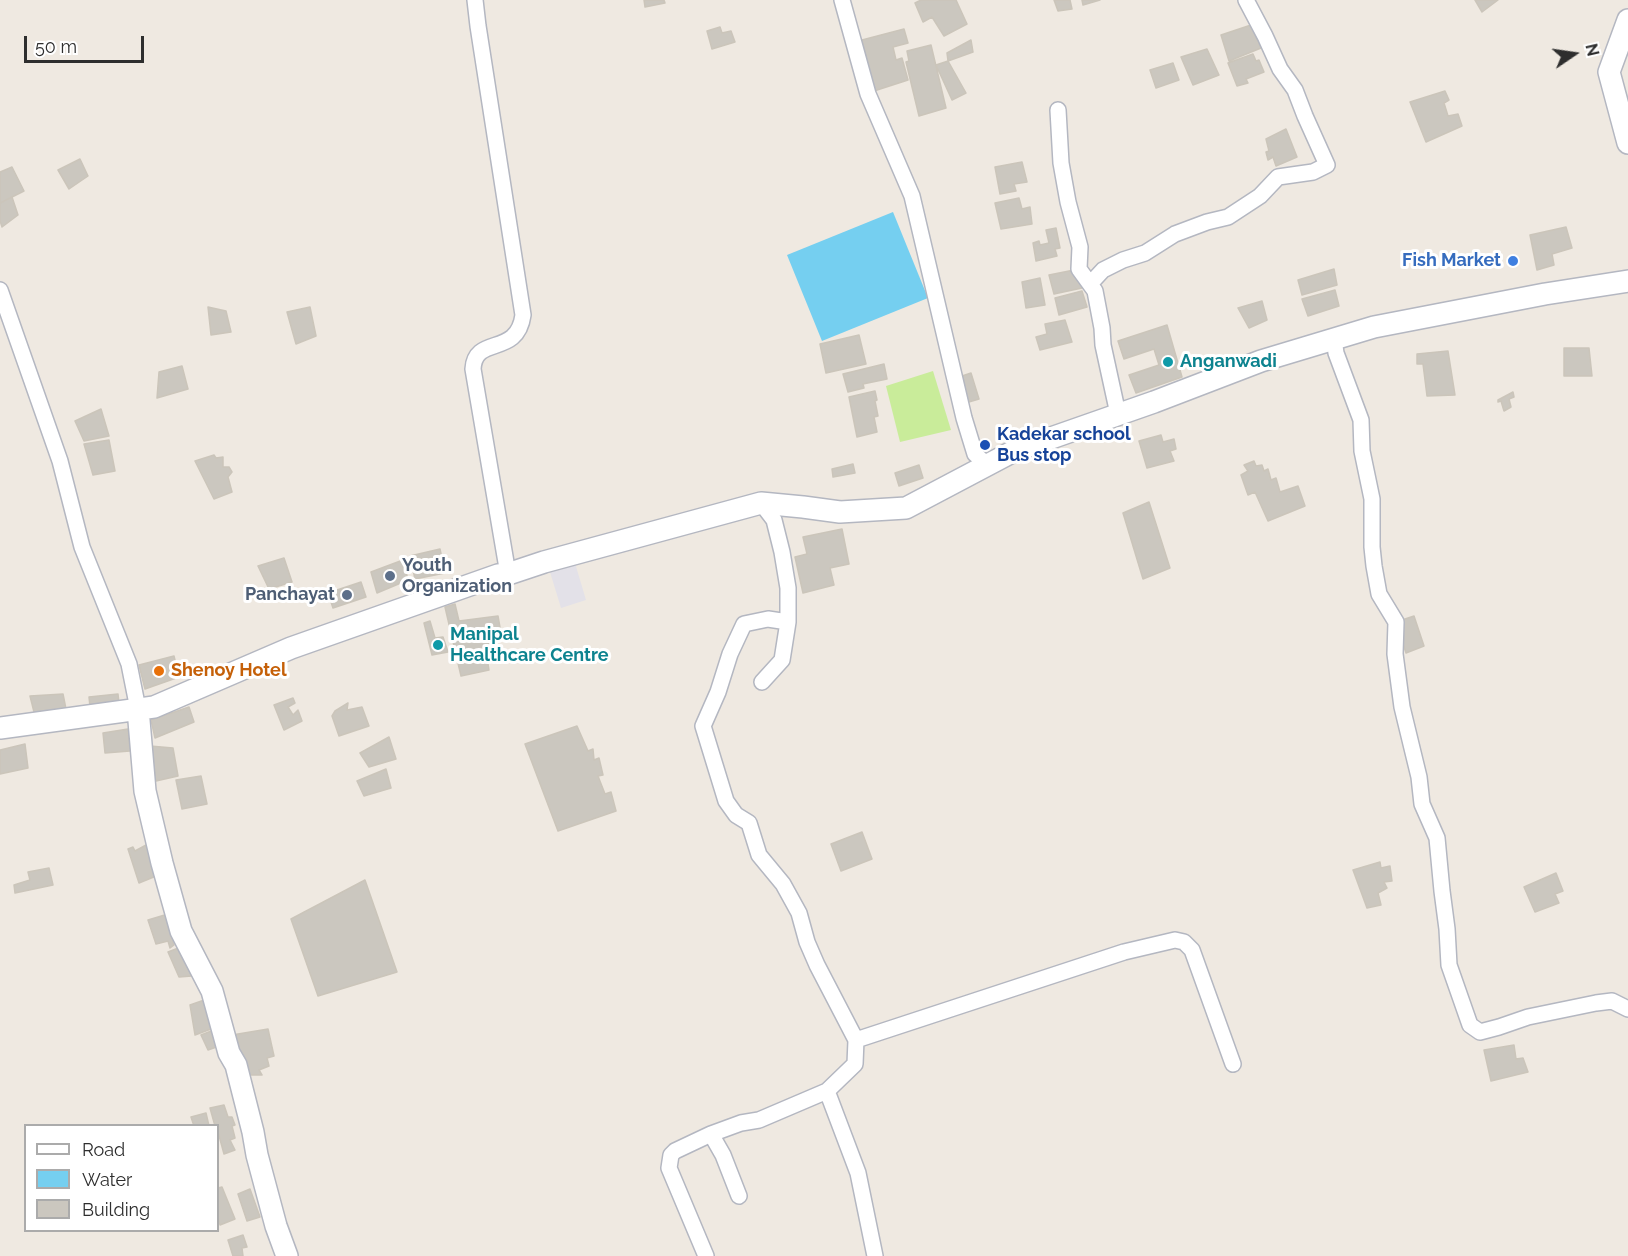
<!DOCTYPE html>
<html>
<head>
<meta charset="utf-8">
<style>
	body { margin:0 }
	#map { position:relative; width:1628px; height:1256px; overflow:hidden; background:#efe9e1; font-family:Raleway,sans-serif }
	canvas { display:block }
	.legend { position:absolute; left:24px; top:1124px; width:195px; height:108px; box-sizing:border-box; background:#fff; border:2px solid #ababab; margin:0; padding:8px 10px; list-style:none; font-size:18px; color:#2e2e2e }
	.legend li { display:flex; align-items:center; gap:12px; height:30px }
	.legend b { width:30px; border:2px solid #ababab }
	.north { position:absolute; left:1544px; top:24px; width:60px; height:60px; -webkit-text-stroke:4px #fff; paint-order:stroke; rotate:77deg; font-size:16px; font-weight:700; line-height:24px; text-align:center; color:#2e2e2e }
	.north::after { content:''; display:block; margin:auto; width:21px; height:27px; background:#2e2e2e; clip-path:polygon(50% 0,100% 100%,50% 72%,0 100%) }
	.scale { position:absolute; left:24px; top:36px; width:120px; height:27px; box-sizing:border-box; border:3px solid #2e2e2e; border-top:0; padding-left:8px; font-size:18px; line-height:21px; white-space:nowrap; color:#2e2e2e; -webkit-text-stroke:4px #fff; paint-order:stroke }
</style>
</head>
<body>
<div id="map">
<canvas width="1628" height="1256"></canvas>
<ul class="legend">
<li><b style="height:8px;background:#fff"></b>Road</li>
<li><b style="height:16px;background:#75cff0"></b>Water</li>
<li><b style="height:16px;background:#cbc7bf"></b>Building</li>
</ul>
<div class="north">N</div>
<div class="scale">50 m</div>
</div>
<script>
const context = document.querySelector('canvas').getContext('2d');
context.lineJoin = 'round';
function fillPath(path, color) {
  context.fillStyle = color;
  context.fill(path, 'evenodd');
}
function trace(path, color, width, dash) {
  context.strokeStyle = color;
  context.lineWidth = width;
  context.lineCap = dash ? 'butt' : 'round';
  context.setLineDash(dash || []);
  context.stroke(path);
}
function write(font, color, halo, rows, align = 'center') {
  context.font = font + ' Raleway,sans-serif';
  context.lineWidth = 6;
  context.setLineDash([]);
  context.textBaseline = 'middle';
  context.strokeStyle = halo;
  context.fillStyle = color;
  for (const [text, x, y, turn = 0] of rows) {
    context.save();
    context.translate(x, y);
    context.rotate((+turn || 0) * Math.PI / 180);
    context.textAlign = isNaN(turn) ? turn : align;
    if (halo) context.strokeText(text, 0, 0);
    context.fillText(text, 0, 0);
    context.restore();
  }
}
fillPath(new Path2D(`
	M575,563L586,600L561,608L550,572Z`), '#e3e1e8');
fillPath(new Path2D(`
	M933,371L951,430L900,442L886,386Z`), '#c9ec9a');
fillPath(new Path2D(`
	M893,212L928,298L822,341L787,255Z`), '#75cff0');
const building = new Path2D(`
	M644,0H664L665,3L645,7Z
	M921,0H956L967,24L944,36L932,17L923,22L915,3Z
	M1054,0H1070L1072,9L1058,11Z
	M1082,0H1100L1083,5Z
	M1475,0H1498L1482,12Z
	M1251,25L1261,48L1229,61L1221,35Z
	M720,27L722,33L731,31L735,42L712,49L707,31Z
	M904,29L908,43L893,47L896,60L902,58L908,80L874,91L862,40Z
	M971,40L973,52L948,61L947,53Z
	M931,45L946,108L919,116L906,62L909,61L907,51Z
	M1207,49L1219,75L1193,85L1181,57Z
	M1253,54L1256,61L1259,60L1264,72L1246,79L1248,83L1237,86L1228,63Z
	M948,61L966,93L952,100L936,65Z
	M1173,63L1179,80L1156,88L1150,70Z
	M1445,91L1449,100L1444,103L1448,116L1458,114L1462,126L1426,142L1410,102Z
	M1286,129L1297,157L1276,166L1273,157L1268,160L1266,152L1269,151L1266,139Z
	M80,159L88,176L69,189L58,170Z
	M1022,162L1027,182L1014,184L1016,191L1000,194L995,167Z
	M12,167L24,191L0,203V172Z
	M12,197L18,215L2,227L0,221V203Z
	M1019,198L1022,209L1030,207L1032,224L1001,229L995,203Z
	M1566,227L1572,248L1552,254L1554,265L1537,270L1530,235Z
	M1056,228L1060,248L1055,249L1057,256L1036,261L1033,243L1039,241L1040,245L1049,243L1046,230Z
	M1079,269L1082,288L1054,294L1049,275Z
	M1334,269L1337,285L1302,295L1298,280Z
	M1040,278L1045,305L1026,308L1022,282Z
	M1335,290L1339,306L1308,316L1302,299Z
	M1082,291L1087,307L1059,315L1055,298Z
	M1262,301L1267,320L1249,328L1238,308Z
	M208,307L226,311L231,332L211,335Z
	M310,307L316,336L296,344L287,312Z
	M1065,320L1072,342L1040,350L1036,337L1047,334L1045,324Z
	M1167,325L1182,377L1136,393L1129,375L1159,365L1154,349L1124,359L1118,341Z
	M859,335L866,364L826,373L820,344Z
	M1564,348H1589L1592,376H1564Z
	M1448,351L1455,395L1427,396L1423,364H1417V354Z
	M884,364L887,379L863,384L864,388L848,392L843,374Z
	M182,366L188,389L157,398L159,372Z
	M971,373L979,399L962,404L956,378Z
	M875,391L877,400L875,401L878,416L874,417L877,432L857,437L849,397Z
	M1513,392L1514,397L1509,399L1511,407L1504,411L1501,401L1498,402V400Z
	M101,409L109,436L84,441L75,421Z
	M1161,435L1163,442L1174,439L1176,449L1170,451L1174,461L1147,468L1139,441Z
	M109,440L115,471L93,475L84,444Z
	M214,455L216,458L223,457V467H229L232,472L228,477L232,492L214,499L195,461Z
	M1254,461L1256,466L1262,465L1264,471L1268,469L1271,480L1276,478L1280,492L1298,486L1305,506L1268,521L1255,492L1248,495L1241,475L1248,471L1244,465Z
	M853,464L855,473L833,477L832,469Z
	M919,465L923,478L899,486L895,473Z
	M1149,502L1170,568L1143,579L1123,513Z
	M842,529L849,564L830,568L834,585L803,593L795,557L807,554L803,537Z
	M440,549L445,573L415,579L410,556Z
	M284,558L292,582L269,589L258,566Z
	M403,560L408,580L377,593L371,572Z
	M361,582L366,597L333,608L328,593Z
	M455,604L459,621L498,616L502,639L485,645L489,670L461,676L445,607Z
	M1414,616L1424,646L1406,653L1396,622Z
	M430,621L435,638L443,637L448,652L432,655L424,623Z
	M174,656L179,677L145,689L139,665Z
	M63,694L67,714L35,716L30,696Z
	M118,694L120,712L91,716L89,697Z
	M293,698L295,703L288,707L293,715L298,710L302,721L284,730L274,705Z
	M348,703L347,710L362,707L369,726L339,736L332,716L335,711Z
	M189,707L194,722L155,738L151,720Z
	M577,726L588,751L593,749L594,760L599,758L603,775L598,776L605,794L611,792L616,811L558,831L525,744Z
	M128,729L130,751L105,753L103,733Z
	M389,737L396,759L369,767L360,753Z
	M25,744L28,768L0,774V750Z
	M150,746L173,748L178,776L156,781Z
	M386,769L391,788L364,796L357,781Z
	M201,776L207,804L182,809L176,780Z
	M862,832L872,859L841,871L831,844Z
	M148,844L161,874L139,883L128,849L133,847L135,851Z
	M1380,862L1381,868L1390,866L1392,881L1384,882L1387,888L1378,893L1381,905L1367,908L1353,870Z
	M49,868L53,885L15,893L14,885L30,880L28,872Z
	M1556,873L1563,891L1555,894L1559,903L1535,912L1524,887Z
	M365,880L397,972L318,996L291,919Z
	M168,914L175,935L173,942L174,945L170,948L168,941L156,944L148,920Z
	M181,947L192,976L179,977L168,952Z
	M210,998L219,1026L195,1035L190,1005Z
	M219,1028L225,1044L208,1050L201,1035Z
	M268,1029L274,1056L267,1058L269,1066L259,1070L262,1075H247L232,1035Z
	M1514,1045L1516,1059L1523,1058L1528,1072L1491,1081L1484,1050Z
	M224,1105L228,1117H232L235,1125L232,1126L235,1138L230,1140L235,1150L224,1154L218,1132V1126H215L210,1108Z
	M206,1113L209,1126H194L191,1117Z
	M222,1187L235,1219L220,1225L218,1217V1188Z
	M250,1189L260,1217L247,1221L238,1194Z
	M243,1235L247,1247L242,1248L243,1256H233L228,1240Z`);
fillPath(building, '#cbc7bf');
trace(building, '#cbc5ba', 1.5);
const street = new Path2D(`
	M475,0L478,26L523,315C517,358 475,334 473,369L508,574
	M842,0L868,94L912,196L964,418L975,454L987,465
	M1058,110L1061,163L1068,202L1080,247L1079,269L1095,291L1102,328L1103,345L1118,414
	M1090,284L1103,270L1123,260L1145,253L1175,234L1207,222L1228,217L1260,196L1278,177L1313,172L1327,165L1305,116L1295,90L1280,69L1265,36L1246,0
	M0,290L60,461L82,547L129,664L138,709
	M1334,339L1336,353L1361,420L1362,451L1372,499V547L1374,566L1379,594L1396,622L1395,654L1402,707L1419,777L1422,804L1437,838L1442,891L1447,929L1449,965L1470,1025L1480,1032L1499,1027L1528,1017L1596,1003L1612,1001L1628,1009
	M761,503L774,520L782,552L788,588V622L782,660L762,682
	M856,1040L1124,952L1175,940L1184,942L1192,950L1233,1064
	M827,1091L858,1173L875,1256
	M739,1196L723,1155L711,1134L741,1123L759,1120L827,1091L855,1064L856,1040L817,965L807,942L799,913L783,884L759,855L749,823L736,815L726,801L703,726L718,692L730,654L744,624L768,619L788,622
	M706,1256L669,1168L671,1155L675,1151L711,1134`);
const secondary = new Path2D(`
	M1628,20L1609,72L1628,143
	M138,709L145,791L162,863L181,931L212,991L229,1053L236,1065L253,1132L257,1155L276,1226L287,1256
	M0,728L154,707L291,648L498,575L508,574L544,562L761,503L803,507L840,512L906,508L1014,451L1154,402L1261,361L1374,327L1545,294L1628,281`);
trace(street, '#b4b7c1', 18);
trace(secondary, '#b4b7c1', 24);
trace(street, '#fff', 15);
trace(secondary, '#fff', 21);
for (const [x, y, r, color] of [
	[1513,261,6,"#3f7fe0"],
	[1168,362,6,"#0f9aa8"],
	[985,445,6,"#1a4fb4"],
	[390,576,6,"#5c6f8a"],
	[347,595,6,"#5c6f8a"],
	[438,645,6,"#0f9aa8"],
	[159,671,6,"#e8710a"]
]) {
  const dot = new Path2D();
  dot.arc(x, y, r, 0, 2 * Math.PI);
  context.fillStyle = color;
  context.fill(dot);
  trace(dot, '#fff', 2);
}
write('bold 18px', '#366cbe', '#fff', [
	["Fish Market",1501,261]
], 'right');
write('bold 18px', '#0d838f', '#fff', [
	["Anganwadi",1180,362],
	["Manipal",450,635],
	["Healthcare Centre",450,656]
], 'left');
write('bold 18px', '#164399', '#fff', [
	["Kadekar school",997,435],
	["Bus stop",997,456]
], 'left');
write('bold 18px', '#4e5e75', '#fff', [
	["Youth",402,566],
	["Organization",402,587],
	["Panchayat",335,595,"right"]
], 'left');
write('bold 18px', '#c56008', '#fff', [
	["Shenoy Hotel",171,671]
], 'left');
</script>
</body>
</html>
